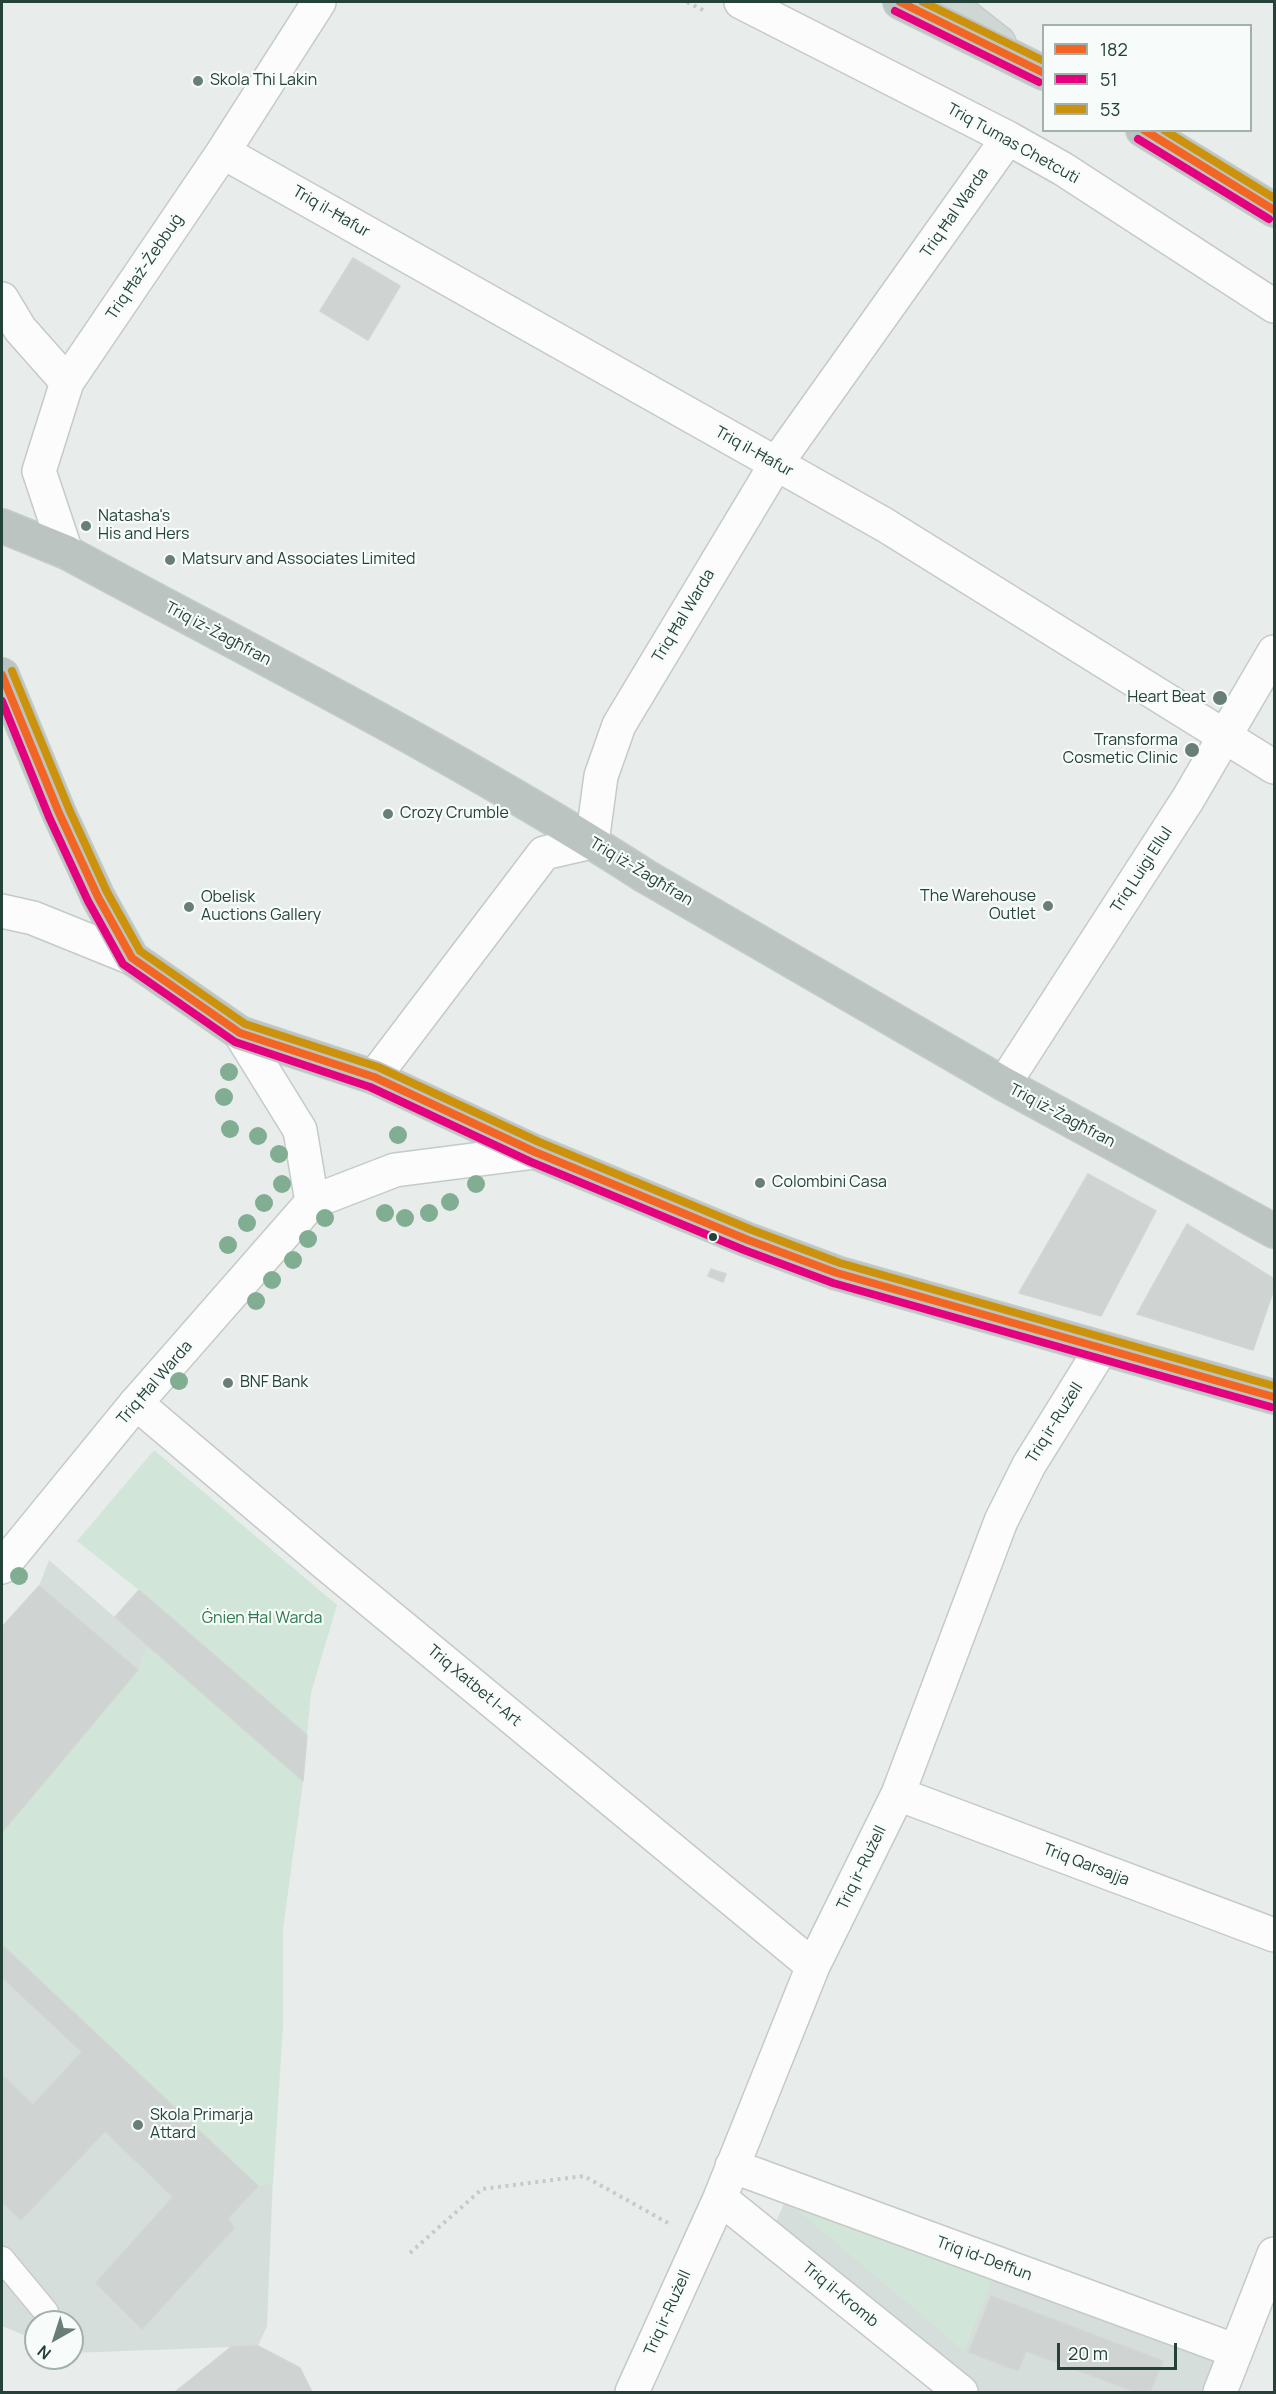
<!DOCTYPE html>
<html>
<head>
<meta charset="utf-8">
<style>
	body { margin:0 }
	#map { position:relative; width:1276px; height:2394px; overflow:hidden; background:#e8edeb; font-family:Manrope,sans-serif }
	canvas { display:block }
	.frame { position:absolute; inset:0; border:3px solid #24423a; pointer-events:none }
	.legend { position:absolute; left:1042px; top:24px; width:210px; height:108px; box-sizing:border-box; background:#f7fbf9; border:2px solid #a3b1ad; margin:0; padding:8px 10px; list-style:none; font-size:18px; color:#24423a }
	.legend li { display:flex; align-items:center; gap:12px; height:30px }
	.legend b { width:30px; border:2px solid #a3b1ad }
	.north { position:absolute; left:24px; top:2310px; width:60px; height:60px; box-sizing:border-box; background:#f7fbf9; border:2px solid #a3b1ad; border-radius:50%; rotate:219deg; font-size:16px; font-weight:700; line-height:24px; text-align:center; color:#24423a }
	.north::after { content:''; display:block; margin:auto; width:21px; height:27px; background:#697e78; clip-path:polygon(50% 0,100% 100%,50% 72%,0 100%) }
	.scale { position:absolute; left:1057px; top:2343px; width:120px; height:27px; box-sizing:border-box; border:3px solid #24423a; border-top:0; padding-left:8px; font-size:18px; line-height:21px; white-space:nowrap; color:#24423a; -webkit-text-stroke:4px #f7fbf9; paint-order:stroke }
</style>
</head>
<body>
<div id="map">
<canvas width="1276" height="2394"></canvas>
<div class="frame"></div>
<ul class="legend">
<li><b style="height:8px;background:#f26522"></b>182</li>
<li><b style="height:8px;background:#e5007d"></b>51</li>
<li><b style="height:8px;background:#cd920c"></b>53</li>
</ul>
<div class="north">N</div>
<div class="scale">20 m</div>
</div>
<script>
const context = document.querySelector('canvas').getContext('2d');
context.lineJoin = 'round';
function fillPath(path, color) {
  context.fillStyle = color;
  context.fill(path, 'evenodd');
}
function trace(path, color, width, dash) {
  context.strokeStyle = color;
  context.lineWidth = width;
  context.lineCap = dash ? 'butt' : 'round';
  context.setLineDash(dash || []);
  context.stroke(path);
}
function write(font, color, halo, rows, align = 'center') {
  context.font = font + ' Manrope,sans-serif';
  context.lineWidth = 4.5;
  context.setLineDash([]);
  context.textBaseline = 'middle';
  context.strokeStyle = halo;
  context.fillStyle = color;
  for (const [text, x, y, turn = 0] of rows) {
    context.save();
    context.translate(x, y);
    context.rotate((+turn || 0) * Math.PI / 180);
    context.textAlign = isNaN(turn) ? turn : align;
    if (halo) context.strokeText(text, 0, 0);
    context.fillText(text, 0, 0);
    context.restore();
  }
}
fillPath(new Path2D(`
	M49,1560L303,1781L283,1928L267,2326L258,2346L72,2353V2322H36V2340L2,2326V1627L39,1586Z
	M794,2181L1227,2347L1208,2392H980L775,2224Z`), '#d6dedb');
fillPath(new Path2D(`
	M154,1450L337,1605L311,1693L307,1735L139,1590L77,1541Z
	M147,1646L303,1781L283,1928V2027L273,2184L258,2186L2,1945V1832L138,1670Z
	M789,2203L992,2279L964,2351Z`), '#d1e6d8');
const building = new Path2D(`
	M353,258L400,286L368,340L320,311Z
	M1088,1174L1156,1211L1101,1316L1019,1293Z
	M1187,1224L1274,1279V1289L1253,1350L1137,1314Z
	M711,1269L726,1274L723,1282L708,1276Z
	M39,1586L138,1670L2,1832V1627Z
	M139,1590L307,1735L303,1781L115,1617Z
	M2,1945L258,2186L228,2218L234,2228L142,2329L96,2283L173,2197L105,2131L21,2220L2,2202V2075L33,2105L82,2052L2,1977Z
	M991,2296L1163,2361L1150,2392H1136L1026,2351L1018,2371L969,2352Z
	M258,2346L300,2368L312,2392H175L231,2347Z`);
fillPath(building, '#cfd4d2');
trace(building, '#d1d6d4', 1.5);
const lane = new Path2D(`
	M2,2259L46,2312`);
const street = new Path2D(`
	M741,2L1008,138L1063,169L1274,306
	M223,152L885,525L1274,767
	M2,299L20,329L67,382
	M66,552L39,471L67,382L223,152L319,2
	M2,911L33,918L132,958
	M374,1077L544,853L592,842L601,776L619,725L776,464L1008,138
	M1004,1084L1188,799L1274,652
	M136,1403L326,1564L813,1966
	M898,1794L1274,1935
	M732,2166L1236,2351
	M720,2198L961,2392
	M632,2392L720,2198L813,1966L898,1794L1001,1521L1029,1465L1101,1349
	M1220,2392L1274,2254`);
const secondary = new Path2D(`
	M240,1033L300,1130L312,1202
	M2,1567L136,1403L312,1202L395,1170L535,1152`);
const primary = new Path2D(`
	M947,2L999,43`);
const highway = new Path2D(`
	M900,2L1044,73
	M1143,130L1274,210
	M2,526L66,552C260,657 459,756 645,876L1004,1084L1274,1231
	M2,675L59,813L98,897L132,958L240,1033L374,1077L535,1152L748,1240L837,1273L1274,1397`);
trace(lane, '#c5cac8', 27);
trace(street, '#c5cac8', 36);
trace(secondary, '#c3cbc8', 36);
trace(primary, '#c3ccc9', 36);
trace(highway, '#c3ccc9', 36);
trace(new Path2D(`
	M687,2L705,11
	M410,2253L482,2189L584,2176L668,2223`), '#c3ccca', 4, [3, 4.5]);
trace(lane, '#fcfcfc', 24);
trace(street, '#fcfcfc', 33);
trace(secondary, '#fcfcfc', 33);
trace(primary, '#cfd7d5', 33);
trace(highway, '#bcc4c2', 33);
trace(new Path2D(`
	M900,2L1044,73
	M1144,130L1274,210
	M2,675L59,813L98,897L132,958L240,1033L374,1077L535,1152L748,1240L837,1273L1274,1397`), '#f26522', 8);
trace(new Path2D(`
	M895,11L1039,82
	M1138,139L1269,219
	M2,701L49,817L88,901L123,964L235,1042L370,1087L531,1162L744,1250L833,1283L1271,1407`), '#e5007d', 8);
trace(new Path2D(`
	M923,2L1044,61
	M1164,130L1274,198
	M12,671L69,809L107,892L140,951L245,1024L378,1067L539,1142L752,1230L840,1263L1274,1386`), '#cd920c', 8);
context.fillStyle = '#81ae93';
for (const [x, y] of [
	[229,1072],
	[224,1097],
	[230,1129],
	[398,1135],
	[258,1136],
	[279,1154],
	[282,1184],
	[476,1184],
	[450,1202],
	[264,1203],
	[385,1213],
	[429,1213],
	[325,1218],
	[405,1218],
	[247,1223],
	[308,1239],
	[228,1245],
	[293,1260],
	[272,1280],
	[256,1301],
	[179,1381],
	[19,1576]
]) {
  context.beginPath();
  context.arc(x, y, 9, 0, 2 * Math.PI);
  context.fill();
}
for (const [x, y, r, color] of [
	[198,81,6,"#697e78"],
	[86,526,6,"#697e78"],
	[170,560,6,"#697e78"],
	[1220,698,8,"#697e78"],
	[1192,750,8,"#697e78"],
	[388,814,6,"#697e78"],
	[1048,906,6,"#697e78"],
	[189,907,6,"#697e78"],
	[760,1183,6,"#697e78"],
	[713,1237,5,"#24423a"],
	[228,1383,6,"#697e78"],
	[138,2125,6,"#697e78"]
]) {
  const dot = new Path2D();
  dot.arc(x, y, r, 0, 2 * Math.PI);
  context.fillStyle = color;
  context.fill(dot);
  trace(dot, '#f7fbf9', 2);
}
write('16px', '#24423a', '#f7fbf9', [
	["Skola Thi Lakin",210,81],
	["Natasha's",98,517],
	["His and Hers",98,535],
	["Matsurv and Associates Limited",182,560],
	["Heart Beat",1206,698,"right"],
	["Transforma",1178,741,"right"],
	["Cosmetic Clinic",1178,759,"right"],
	["Crozy Crumble",400,814],
	["The Warehouse",1036,897,"right"],
	["Outlet",1036,915,"right"],
	["Obelisk",201,898],
	["Auctions Gallery",201,916],
	["Colombini Casa",772,1183],
	["BNF Bank",240,1383],
	["Skola Primarja",150,2116],
	["Attard",150,2134]
], 'left');
write('16px', '#24423a', '#f7fbf9', [
	["Triq Tumas Chetcuti",1013,144,29],
	["Triq il-Ħafur",331,212,30],
	["Triq Ħal Warda",955,213,-55],
	["Triq Ħaż-Żebbuġ",145,267,-56],
	["Triq il-Ħafur",754,452,29],
	["Triq Ħal Warda",684,616,-59],
	["Triq iż-Żagħfran",218,634,28],
	["Triq Luigi Ellul",1142,870,-57],
	["Triq iż-Żagħfran",641,872,31],
	["Triq iż-Żagħfran",1062,1116,28],
	["Triq Ħal Warda",155,1383,-49],
	["Triq ir-Rużell",1055,1423,-58],
	["Triq Xatbet l-Art",474,1686,40],
	["Triq Qarsajja",1086,1865,21],
	["Triq ir-Rużell",862,1868,-64],
	["Triq id-Deffun",984,2259,20],
	["Triq il-Kromb",840,2295,39],
	["Triq ir-Rużell",668,2313,-66]
]);
write('16px', '#2d7a4b', '#f7fbf9', [
	["Ġnien Ħal Warda",262,1619]
]);
</script>
</body>
</html>
